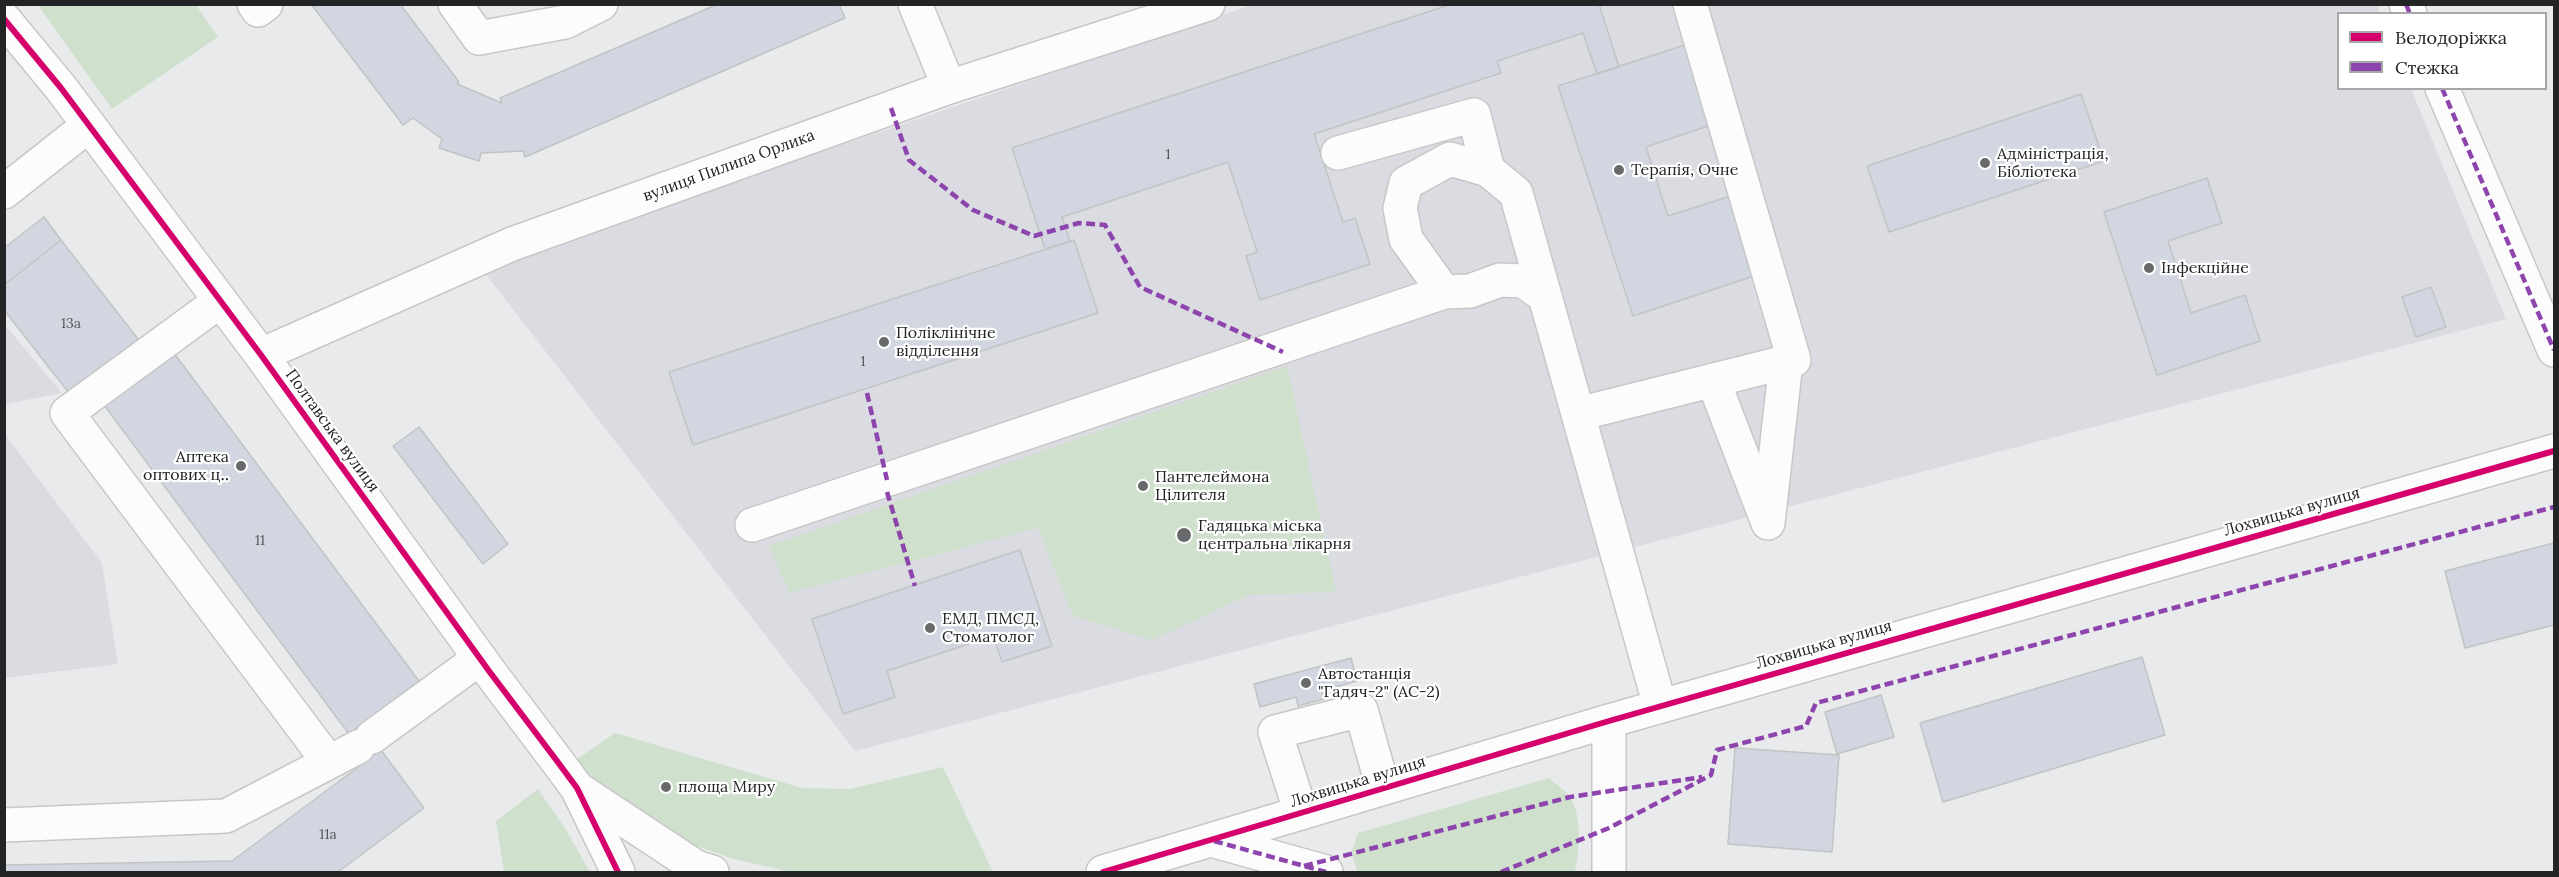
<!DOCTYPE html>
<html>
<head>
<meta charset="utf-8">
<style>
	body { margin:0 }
	#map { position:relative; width:2559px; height:877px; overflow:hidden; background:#e9eaeb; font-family:Lora,serif }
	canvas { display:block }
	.frame { position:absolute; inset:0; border:6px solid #232425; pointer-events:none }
	.legend { position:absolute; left:2337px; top:12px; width:210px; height:78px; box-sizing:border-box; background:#fff; border:2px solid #a7a7a8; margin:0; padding:8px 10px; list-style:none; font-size:18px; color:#232425 }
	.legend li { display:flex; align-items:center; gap:12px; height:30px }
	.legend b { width:30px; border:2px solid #a7a7a8 }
</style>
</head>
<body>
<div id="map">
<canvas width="2559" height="877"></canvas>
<div class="frame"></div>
<ul class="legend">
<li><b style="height:8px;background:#d6006c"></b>Велодоріжка</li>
<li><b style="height:8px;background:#8e44ad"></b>Стежка</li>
</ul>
</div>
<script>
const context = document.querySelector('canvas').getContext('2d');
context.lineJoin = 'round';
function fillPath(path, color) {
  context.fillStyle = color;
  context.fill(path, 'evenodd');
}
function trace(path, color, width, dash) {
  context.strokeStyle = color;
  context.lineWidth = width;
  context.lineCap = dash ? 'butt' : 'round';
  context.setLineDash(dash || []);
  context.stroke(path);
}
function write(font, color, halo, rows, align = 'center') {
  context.font = font + ' Lora,serif';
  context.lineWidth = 4.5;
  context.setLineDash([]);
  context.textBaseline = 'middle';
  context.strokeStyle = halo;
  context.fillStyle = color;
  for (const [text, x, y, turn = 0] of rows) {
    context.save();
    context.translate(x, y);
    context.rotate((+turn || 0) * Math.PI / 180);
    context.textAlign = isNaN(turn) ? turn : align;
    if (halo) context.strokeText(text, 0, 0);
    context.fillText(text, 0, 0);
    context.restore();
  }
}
fillPath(new Path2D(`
	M2377,4L2380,13L2338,14V88L2411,89L2506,319L855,751L481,268L1252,5Z
	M5,325L62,393L5,404Z
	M4,433L102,563L118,664L5,678Z`), '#dadce2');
fillPath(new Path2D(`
	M38,5H196L218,37L112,109Z
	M1287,366L1336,592L1249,595L1152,640L1073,616L1038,528L789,593L769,546Z
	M615,733L802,788L850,789L943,767L993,872H791L734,859L662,834L609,798L577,759Z
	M1549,778C1555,784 1565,790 1570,797C1583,819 1579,849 1575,872H1358L1351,853L1358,833Z
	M538,789L566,830L590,872H504L496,821Z`), '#cfe0cd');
const building = new Path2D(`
	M311,4H400L459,82L457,84L502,103L500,98L718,4H839L845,18L525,157L523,151L481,153L479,161L439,148L442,139L413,118L403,125Z
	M1452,4H1599L1619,67L1597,74L1583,33L1497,61L1501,73L1314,134L1343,222L1355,218L1370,264L1260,300L1246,256L1257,252L1228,162L1062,217L1070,241L1045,249L1012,148Z
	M1688,44L1714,124L1646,147L1668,216L1737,194L1763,273L1633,316L1558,86Z
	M2081,94L2104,161L1889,232L1867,166Z
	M2207,178L2222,223L2168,241L2191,313L2245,295L2260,341L2157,375L2104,212Z
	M44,217L61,240L4,285V248Z
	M61,240L138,339L69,393L4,310V285Z
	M1074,240L1098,313L693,445L669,372Z
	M2431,287L2446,327L2416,337L2402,297Z
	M171,349L419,681L349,734L101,401Z
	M419,427L508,544L483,564L393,446Z
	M2554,543V625L2465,648L2445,571Z
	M1020,550L1052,646L1002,662L993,636L887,671L895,697L843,714L812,619Z
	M2142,657L2165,735L1943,802L1920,723Z
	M1351,658L1357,681L1322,691L1324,699L1298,706L1296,697L1260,707L1254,684Z
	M1881,695L1894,737L1837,754L1825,712Z
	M1735,748L1839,755L1832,852L1728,844Z
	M381,750L424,808L338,872H4V865L232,861Z`);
fillPath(building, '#d1d6e0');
trace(building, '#c2c3c4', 1.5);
const minor = new Path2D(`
	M254,4L258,10L266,4
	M455,4L479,38L565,22L601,4
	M915,4L949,87
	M2406,4L2410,14
	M4,19L61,88L261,355L489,671L557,761L577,788L618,872
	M2442,88L2554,350
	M1338,153L1474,115L1488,170
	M4,192L89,125
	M1545,296L1523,281L1500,280L1470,291L1444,292L1406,239L1400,208L1406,183L1450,159L1488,170L1516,193L1660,706
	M220,301L67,413L328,761
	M261,355L512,244L949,87L1208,4
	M1713,380L1768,523L1786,362
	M1578,414L1794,360L1690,4
	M752,525L1444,292
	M1609,721V872
	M372,737L480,658
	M578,789L696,867L712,872
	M1301,813L1275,732L1361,710L1383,788
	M4,825L226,816L358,747
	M1211,840L1326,872
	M1103,872L1609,721L2554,451`);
trace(minor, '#c7c7c8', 36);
trace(minor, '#fcfcfc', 33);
trace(new Path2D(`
	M2406,4L2410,14
	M2442,88L2554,350
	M891,108L909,160L973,210L1034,236L1079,223L1105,225L1140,287L1283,352
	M867,393L887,480
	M887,492L915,586
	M1214,841L1326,872
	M1304,866L1570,797L1702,777
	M1501,872L1609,828L1711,775L1717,750L1806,726L1816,703L2554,507`), '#8e44ad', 4.5, [9, 4.5]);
trace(new Path2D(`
	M4,19L61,88L261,355L489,671L557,761L577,788L618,872
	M1103,872L1609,721L2554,451`), '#d6006c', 6);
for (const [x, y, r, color] of [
	[1985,163,6,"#68696a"],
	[1619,170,6,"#68696a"],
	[2149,268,6,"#68696a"],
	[884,342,6,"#68696a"],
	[241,466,6,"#68696a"],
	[1143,486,6,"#68696a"],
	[1184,535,8,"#68696a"],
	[930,628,6,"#68696a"],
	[1306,683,6,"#68696a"],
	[666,787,6,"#68696a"]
]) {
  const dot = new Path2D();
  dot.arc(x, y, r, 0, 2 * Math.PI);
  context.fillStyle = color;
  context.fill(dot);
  trace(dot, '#fff', 2);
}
write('14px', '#505255', null, [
	["1",1168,155],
	["13а",71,324],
	["1",863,362],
	["11",260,541],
	["11а",328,835]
]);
write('16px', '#232425', '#fff', [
	["Адміністрація,",1997,154],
	["Бібліотека",1997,172],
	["Терапія, Очне",1631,170],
	["Інфекційне",2161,268],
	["Поліклінічне",896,333],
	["відділення",896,351],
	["Аптека",229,457,"right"],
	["оптових ц‥",229,475,"right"],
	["Пантелеймона",1155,477],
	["Цілителя",1155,495],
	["Гадяцька міська",1198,526],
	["центральна лікарня",1198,544],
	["ЕМД, ПМСД,",942,619],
	["Стоматолог",942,637],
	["Автостанція",1318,674],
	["\"Гадяч-2\" (АС-2)",1318,692],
	["площа Миру",678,787]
], 'left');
write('16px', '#232425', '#fff', [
	["вулиця Пилипа Орлика",729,166,-20],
	["Полтавська вулиця",332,431,54],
	["Лохвицька вулиця",2292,512,-16],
	["Лохвицька вулиця",1824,645,-16],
	["Лохвицька вулиця",1358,782,-17]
]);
</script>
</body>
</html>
